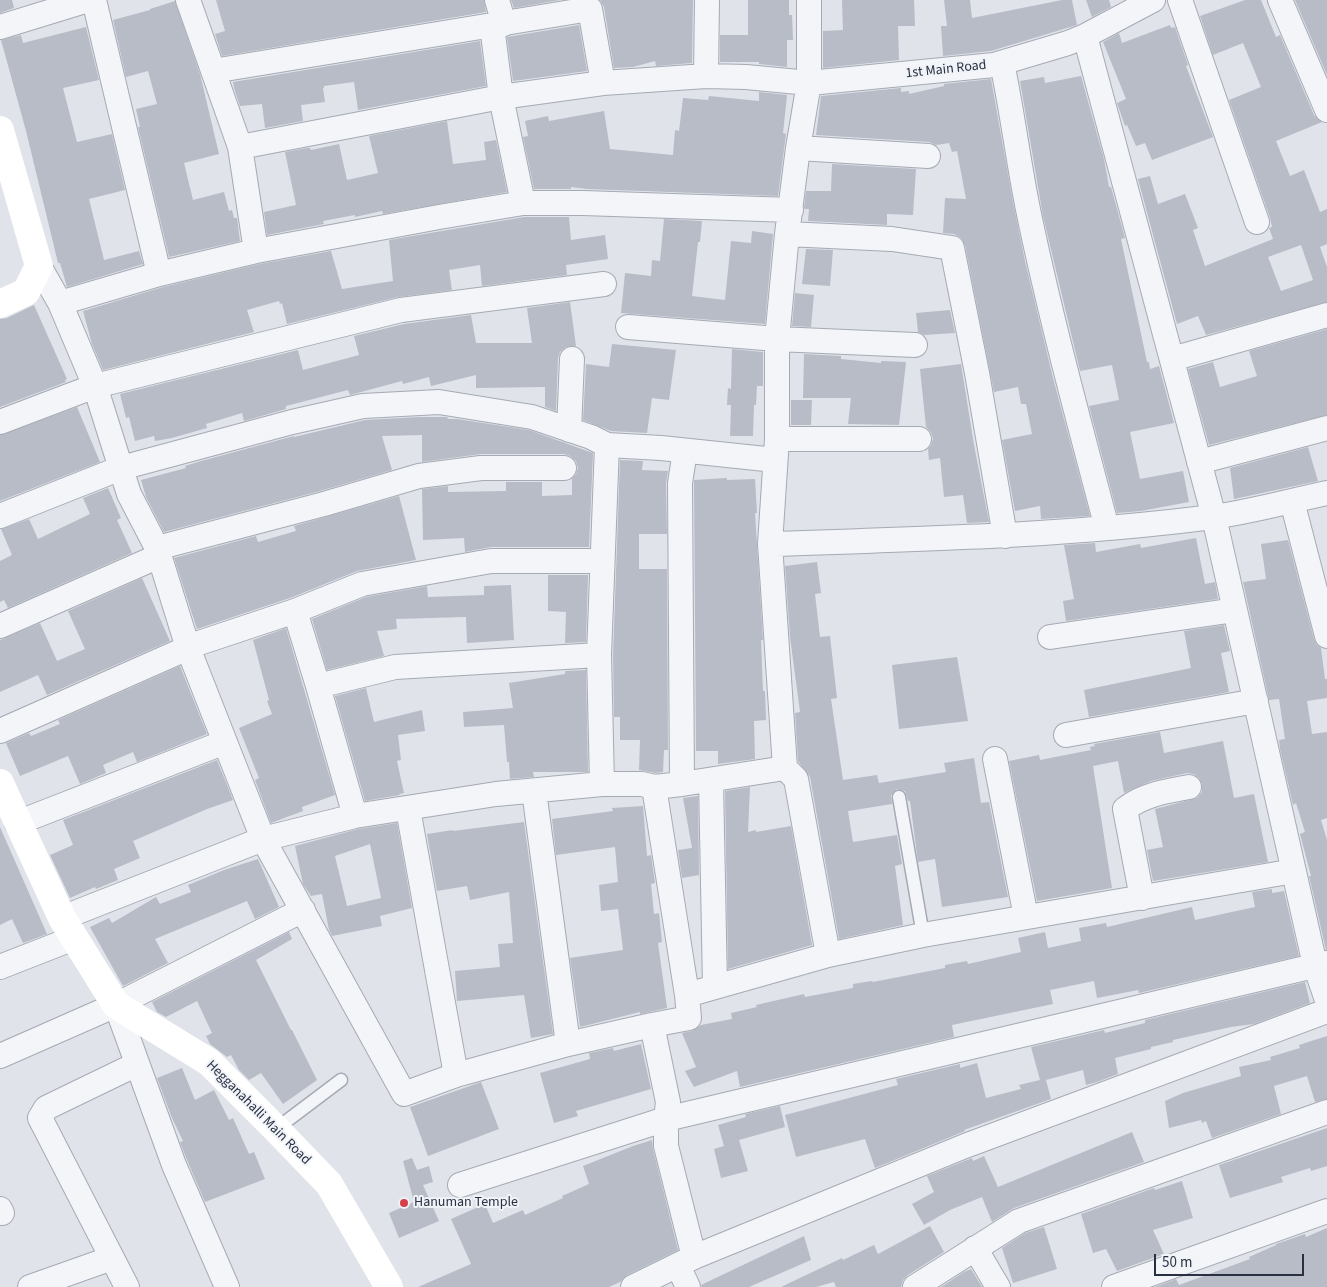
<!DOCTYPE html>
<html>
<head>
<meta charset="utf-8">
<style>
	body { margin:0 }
	#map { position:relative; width:1327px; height:1287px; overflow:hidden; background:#e0e3ea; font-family:"Source Sans 3",sans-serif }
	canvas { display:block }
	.scale { position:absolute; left:1154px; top:1254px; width:150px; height:22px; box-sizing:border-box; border:2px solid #283042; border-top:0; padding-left:6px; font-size:15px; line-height:18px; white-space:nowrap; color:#283042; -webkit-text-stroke:4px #f0f3f7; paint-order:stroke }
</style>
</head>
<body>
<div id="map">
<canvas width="1327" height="1287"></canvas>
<div class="scale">50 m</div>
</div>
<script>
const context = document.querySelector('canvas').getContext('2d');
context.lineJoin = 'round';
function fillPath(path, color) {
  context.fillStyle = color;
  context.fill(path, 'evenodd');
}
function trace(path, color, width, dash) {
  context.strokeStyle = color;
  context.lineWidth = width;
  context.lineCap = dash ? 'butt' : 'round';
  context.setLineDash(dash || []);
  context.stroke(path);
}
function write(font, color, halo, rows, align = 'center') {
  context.font = font + ' "Source Sans 3",sans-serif';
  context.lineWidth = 4;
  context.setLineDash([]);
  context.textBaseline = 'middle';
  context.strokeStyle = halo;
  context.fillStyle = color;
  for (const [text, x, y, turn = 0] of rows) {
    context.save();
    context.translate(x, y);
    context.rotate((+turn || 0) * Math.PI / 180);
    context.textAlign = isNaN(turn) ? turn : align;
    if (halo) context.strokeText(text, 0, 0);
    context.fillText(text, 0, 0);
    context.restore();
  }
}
fillPath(new Path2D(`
	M0,0H12L14,8L0,13Z
	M216,0H484L486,12L222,56L215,34L225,31Z
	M511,0H560L514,8Z
	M600,0H693L692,63L656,66L655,61L633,67L614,68L604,7Z
	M748,0H789V15H792L793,40H787V67L759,64V62H720V35H748Z
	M842,0H914L915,26H898L899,60L823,68V31L843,30Z
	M944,0H970L972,18L1062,0H1072L1077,25L991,51L943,56L941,26H947Z
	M1086,0H1109L1111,7L1092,17Z
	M1245,0H1261L1276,37L1280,35L1314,115L1322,122L1276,141L1290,176L1304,170L1320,212L1327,209V244L1320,247L1327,267V302L1206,335L1198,316L1177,324L1138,179L1150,176L1158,204L1185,194L1198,228L1193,230L1205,266L1273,239L1269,228L1272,227L1270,218L1229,100L1261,87L1243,43L1213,55L1200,16ZM1301,245L1313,280L1281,291L1268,257Z
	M1295,0H1327V75Z
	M175,1L200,74L219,154L184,163L193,200L224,192L229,211L232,210L234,218H237L240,241L169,257L138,127H140L136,109L157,104L148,71L126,77L113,20L150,10V9Z
	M579,25L587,71L513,81L507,37Z
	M1170,25L1171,28L1175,27L1188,65L1186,66L1213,137L1152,160L1145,143L1136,146L1127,125L1125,126L1117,103L1126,99L1103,42L1119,33L1122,43Z
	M86,27L99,80L63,88L77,142L112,134L125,190L89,199L104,260L139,251L143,264L67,287L60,263H58L26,131L1,40L21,35L23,43Z
	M480,41L486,86L358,110L354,82L324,86V88H323L325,102L301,105L303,121L265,128L262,104L240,106L234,88L233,82Z
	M1081,76L1104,159L1109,187H1111L1125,238L1121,239L1147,362H1149L1150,369L1159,366L1174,423L1130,432L1140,479L1183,471L1189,502L1141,511L1117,513L1089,406L1119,400L1112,365L1080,371L1043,216L1020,81L1044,77L1045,83Z
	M991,79L1013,202L1025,261L1053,378L1090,516L1041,519L1040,506L1015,511L1002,440L1032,434L1026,404H1021L1018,387L994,392L965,245L961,238L954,234L943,233L945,198L966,199L957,151L952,152L949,143L936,145L929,142L816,135L821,96L901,88V92L909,91V94L944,86V84Z
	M759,92L787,95L783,133L786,134L778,196L587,189L571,187V189H534L523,137L528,136L525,121L548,116L549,121L604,111L610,149L673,155L675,130L679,131L683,98L708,100L709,96L759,101Z
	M447,121L453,164L486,160L484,142L496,140L507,192L383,214L382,211L355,217V215L323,221L324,224L267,235L264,212L296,205L285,152L307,148H310L311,150L339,144L347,180L378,173L369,136Z
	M832,164L916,169L913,215L887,214V225L808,221L809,209H805L804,208L806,191H831Z
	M524,217H569L571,240L605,235L608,259L566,265L567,275L482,286L480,265L449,270L452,290L398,297L287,324L282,303L280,304L279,301L247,310L254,332L103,370L92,344L83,311L163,287L259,264L331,251L342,289L393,281L389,240Z
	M664,219L702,221L700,242H698L692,296L725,300L731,241L751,243L752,231L773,234L765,324L621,313L625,273L651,276L652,260L660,261Z
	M806,249L833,250L830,286L802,284Z
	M795,293L814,295L811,327L792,326Z
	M570,302L576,346L566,347L560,352L558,358L556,411L545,407V387L476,388V375L431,386L429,377L403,384L402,381L350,395L348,390L286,406V409L244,421L242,413L206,424L207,428L172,438L155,441L154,436L135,441L129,417L126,418L120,394L298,350L303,370L359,355L354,336L404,324L471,315L476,343H532L527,308Z
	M34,305L67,379L65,380L66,382L0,407V319L7,318Z
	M950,310L955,333L924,335L918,332L916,313Z
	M1327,329V415L1209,445L1188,369L1213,362L1220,387L1257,376L1249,351Z
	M612,344L676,350L669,400L652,398L647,433L611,431L583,420L586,364L609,367Z
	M732,349L763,352V386H757L756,405H754L753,436H730L731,405H727L728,388L731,389Z
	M804,354L841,356V359L881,363V361L906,362L899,425L848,424L851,398H803Z
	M961,364L974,445L989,522L967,523L963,495L944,497L940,458L929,460L928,449L931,445L933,439L931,432L926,427L920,369Z
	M791,400H812L811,425H791Z
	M77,407L100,462L0,501V435Z
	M419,417H447L448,419H457L529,430L593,453L589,547H491L465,552L464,538L423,540L422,489L448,486V492L506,491V482H542V496L572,495V479L576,474L578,468L576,461L570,456L564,454H481L422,462V435L382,436L392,470L320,491L164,532L146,497L141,480L186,468L185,466L201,461L294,436V437L365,420Z
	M1308,447L1318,481L1234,499L1230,468Z
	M620,460L643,461L642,470L668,471L666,483L667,534H639V569H667L668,750H664L663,772L655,773L639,770L640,740H620V717H614L613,655Z
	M727,478V480L755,479L757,513H755L763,640H761L763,691H765L766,720L754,721L755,759L718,764V751H696L694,484V480Z
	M108,488L121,518L117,520L132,553L8,608L4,600L0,602V561L12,555L1,529L29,519L38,539L90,514L83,498Z
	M399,496L416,560L357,571L290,598L197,629L174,558L256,536L258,542L296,531L294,526Z
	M1196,538L1205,584L1215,582L1218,599L1066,621L1063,601L1074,599L1064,545L1095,543L1096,552L1140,544L1141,548Z
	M1288,540L1314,639L1317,645L1321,648L1325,679H1327V698L1307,701L1312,734L1327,732V818L1321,820L1327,840V950H1326L1309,876H1311L1300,834L1305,832L1296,803L1293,805L1280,749L1279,740L1285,739L1279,699L1269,700L1243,582L1266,579L1261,544Z
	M817,562L821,593L815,594L820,637L830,636L837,698L831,699L843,780L877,775L879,783L946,772L944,763L974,758L981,803L989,802L1008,897L942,907L935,859L918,862L910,801H908L905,791L897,789L891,795L892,804L848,811L853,842L897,835L902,864L895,866L903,925L839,939L810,777L798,761L795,713L800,712L790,637L785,566Z
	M548,575H588L586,642L565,643L566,612L548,611Z
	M142,578L170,641L47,695L38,675L0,692V640L40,623L57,661L85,649L68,611Z
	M511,585L514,640L467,643L466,617L396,619L397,629L377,631L384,656L327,670L312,619L366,597L427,586L428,597L484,595V586Z
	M1224,625L1230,651L1221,653L1229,692L1089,717L1084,690L1191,668L1184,631Z
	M286,628L335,795L302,807L303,811L271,823L255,780L259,778L239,728L272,714L267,701L269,700L253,640Z
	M957,657L968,721L899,729L892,665Z
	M180,666L207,734L137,762L133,752L103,765L106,773L80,784L68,756L20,776L6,743L29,733L31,736L60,724L58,720Z
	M586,670L588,772H533L534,777L510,779L509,762H507L504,725L464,727L463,712L513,708L509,683L565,674V671Z
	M366,688L374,722L422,710L425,731L398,735L401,760L397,761L404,793L399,794L400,795L365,801L335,696Z
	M1160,732L1164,753L1223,741L1234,798L1254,794L1268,862L1153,881L1147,850L1163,847L1155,809L1197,798L1202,792V784L1199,778L1194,774L1187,773L1151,781L1124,793L1118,761L1093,766L1112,888L1037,901L1009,761L1039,755L1040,760L1091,750L1090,747L1095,746L1094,744Z
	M217,760L233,800L207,809L133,841L140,858L114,869L118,880L96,889L95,887L70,898L50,855L73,845L63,820Z
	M750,787L748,832L756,830V832L791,826L812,945L728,969L725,791Z
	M698,796L699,875L682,878L678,850L692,848L683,798Z
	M643,806L647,856L651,855L655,883L651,884L654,914L659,913L662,942L658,943L667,1008L640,1014V1012L580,1027L570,958L623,950L618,909L601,911L599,885L618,882L615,847L556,855L552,819L613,811L612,808Z
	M524,822L553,1034L531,1038L524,995L457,1001L455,971L500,967L498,944L513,943L509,892L470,900L467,886L437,891L427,834L453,830V831Z
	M397,823L412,908L380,916L382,926L332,936L329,930L322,894L311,896L303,884L295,846L358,829ZM370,844L381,898L347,906L335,856Z
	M0,827L47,934L23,943L12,919L0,925Z
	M258,859L279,907L255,919L247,901L155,939L168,963L123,986L90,927L109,918L112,923L156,897L160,904L191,892L188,885L224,870Z
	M1272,889V893L1284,891L1299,956L1139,993L1138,990L1097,998L1094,981L1050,990L1053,1004L952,1025L954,1037L740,1087L737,1071L694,1087L685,1071L696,1067L682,1033L692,1031L701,1025L732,1019L731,1013L757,1007L756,1005L804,994L805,997L853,988V984L872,981L873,982L945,968V965L967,961L968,964L999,957L1021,952L1018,938L1045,932L1048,948L1081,941L1079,928L1106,923L1107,927L1192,907L1195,920L1255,907L1252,892Z
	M289,932L292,939L256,960L291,1030H292L317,1080L283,1104L261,1073L249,1080L239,1070L231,1055L227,1057L210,1044L206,1036L212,1033L197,1001L166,1017L157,1012L152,1002Z
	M1305,982L1310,1003L1254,1024L1231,1027L1173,1040V1042L1151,1047V1049L1115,1058L1118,1074L1097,1082L1086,1085L1083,1070L1046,1080L1051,1099L964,1130L965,1131L875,1168L865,1139L796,1157L785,1115L898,1085L896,1079L960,1064V1068L977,1063L986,1098L1021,1089L1019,1085L1040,1080L1031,1047L1104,1030L1105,1033L1145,1023V1020Z
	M1327,1036V1099L1315,1102L1307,1076L1274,1086L1281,1114L1212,1138L1206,1121L1202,1123L1201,1120L1169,1128L1165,1101L1183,1093L1241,1076L1239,1067L1271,1060L1270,1057L1300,1048L1299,1045Z
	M641,1044L651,1089L576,1111L578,1116L554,1123L540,1073L590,1059L589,1053L613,1048L614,1051Z
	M182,1068L195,1100L214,1090L229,1120L233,1118L249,1154L254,1152L265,1179L205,1202L187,1160L180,1142L183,1141L172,1118L157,1078Z
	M481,1082L499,1129L428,1156L410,1107Z
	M780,1106L785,1127L739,1140L748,1171L721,1178L714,1149L724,1146L718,1125L746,1117L745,1114Z
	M1327,1128V1166L1311,1171L1310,1168L1281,1177L1283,1182L1230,1198L1219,1165Z
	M1132,1132L1144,1162L1014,1208L992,1222L982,1197L950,1210L924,1225L912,1204L934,1192L927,1176L972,1158L973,1161L984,1156L998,1187Z
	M652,1140L653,1149L678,1250L627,1275L620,1282L609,1287H418L471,1264L451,1219L485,1204L493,1223L523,1210L525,1215L563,1198L562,1196L589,1184L583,1166L633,1146Z
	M412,1158L417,1170L429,1166L433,1182L423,1185L439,1221L399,1238L389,1213L414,1202L403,1161Z
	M1182,1181L1193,1218L1153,1230L1164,1254L1117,1271L1106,1249L1093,1253L1081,1214L1154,1188L1155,1190Z
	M930,1226L944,1252L908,1275L903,1280L901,1287H836L834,1282L816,1287H781L842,1258L843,1260L874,1245L878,1254Z
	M1044,1227L1057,1269L1013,1283L1002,1248L1025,1233Z
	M1327,1228V1287H1155L1176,1279L1179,1285L1250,1259L1249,1257L1276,1245V1244L1305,1234L1306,1237Z
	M804,1236L811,1260L749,1287H702L701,1285Z
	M971,1269L982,1287H941L964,1272Z`), '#b7bcc7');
const service = new Path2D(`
	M899,797L923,935
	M276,1129L341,1080`);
const minor = new Path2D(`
	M94,0L159,274
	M188,0L240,147L256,251
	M497,0L504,24
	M809,0V83L798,148L787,234L777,339V439L770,544L785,768L796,779L828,955
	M1180,0L1257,222
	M1280,0L1327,110
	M492,26L501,97L523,203
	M0,27L88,0
	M1085,36L1214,517L1315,965L1327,1000
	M1002,63C1013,115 1019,168 1030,219C1052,323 1080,426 1107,528
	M213,71L590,9L603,83
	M706,76L707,0
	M240,147L501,97L603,83L706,76L746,77L809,83L994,65L1068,43L1085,36L1153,0
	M798,148L928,156
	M787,234L892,239L952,248L977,373L1005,536
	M39,266L60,303L95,386L129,494L157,548L188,648L263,839L404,1094L456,1075L568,1044L652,1025
	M60,303L159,274L256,251L439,217L523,203H583L791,210
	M628,327L777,339L915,345
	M1172,359L1327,315
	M0,422L95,386L401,310L604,284
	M569,430L572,359
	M777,439H919
	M1199,462L1327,428
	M1292,501L1327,636
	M0,516L121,468L292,422L363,406L439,402L532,417L591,437L607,445L661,448L775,460
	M770,544C918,539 1066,536 1212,517C1251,512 1289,501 1327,493
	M157,548L324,504L419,476L481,468H564
	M295,611L318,686
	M0,626L159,556
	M1050,637L1235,610
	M0,731L199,643L295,611L362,584L491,561H602
	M1066,735L1256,701
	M995,759L1026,917
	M711,780L715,987
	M602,784L599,655L607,445
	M682,784L680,483L685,451
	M654,787L687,995L689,1018L652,1025L668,1102L666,1119V1146L694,1257
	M534,791L568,1044
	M408,809L456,1075
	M355,816L318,686L395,667L599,655
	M17,823L225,742
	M1142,898L1125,809C1143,795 1166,791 1189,787
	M62,918L263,839L355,816L496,794L602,784H642L654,787L682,784L785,768
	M0,967L74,938
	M687,995L828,955L923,935L1294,871
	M116,1005L174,1165L227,1287
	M0,1056L116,1005L303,910
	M460,1185L666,1119L1327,963
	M0,1209L2,1213
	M975,1248L998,1287
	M678,1266L688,1287
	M30,1287L112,1258
	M127,1287L40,1118L46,1108L137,1064
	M633,1287L694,1257L965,1146L1327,1011
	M915,1287L1019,1221L1327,1112
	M1114,1287L1327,1211`);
trace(service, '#a5aab4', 15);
trace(minor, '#a5aab4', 26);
trace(service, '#f3f5f8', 12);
trace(minor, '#f3f5f8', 24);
trace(new Path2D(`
	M0,130L39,266L26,292L0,304
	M0,783L62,918L116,1005L209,1062L276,1129L329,1184L389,1287`), '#fff', 28);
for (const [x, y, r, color] of [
	[404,1203,5,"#d5404b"]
]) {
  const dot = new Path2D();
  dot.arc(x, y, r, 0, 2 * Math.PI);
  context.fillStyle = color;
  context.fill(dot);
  trace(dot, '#f0f3f7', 2);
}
write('14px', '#283042', '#f0f3f7', [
	["1st Main Road",946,70,-6],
	["Hegganahalli Main Road",258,1113,45]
]);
write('14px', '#283042', '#f0f3f7', [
	["Hanuman Temple",414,1203]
], 'left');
</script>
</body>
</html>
